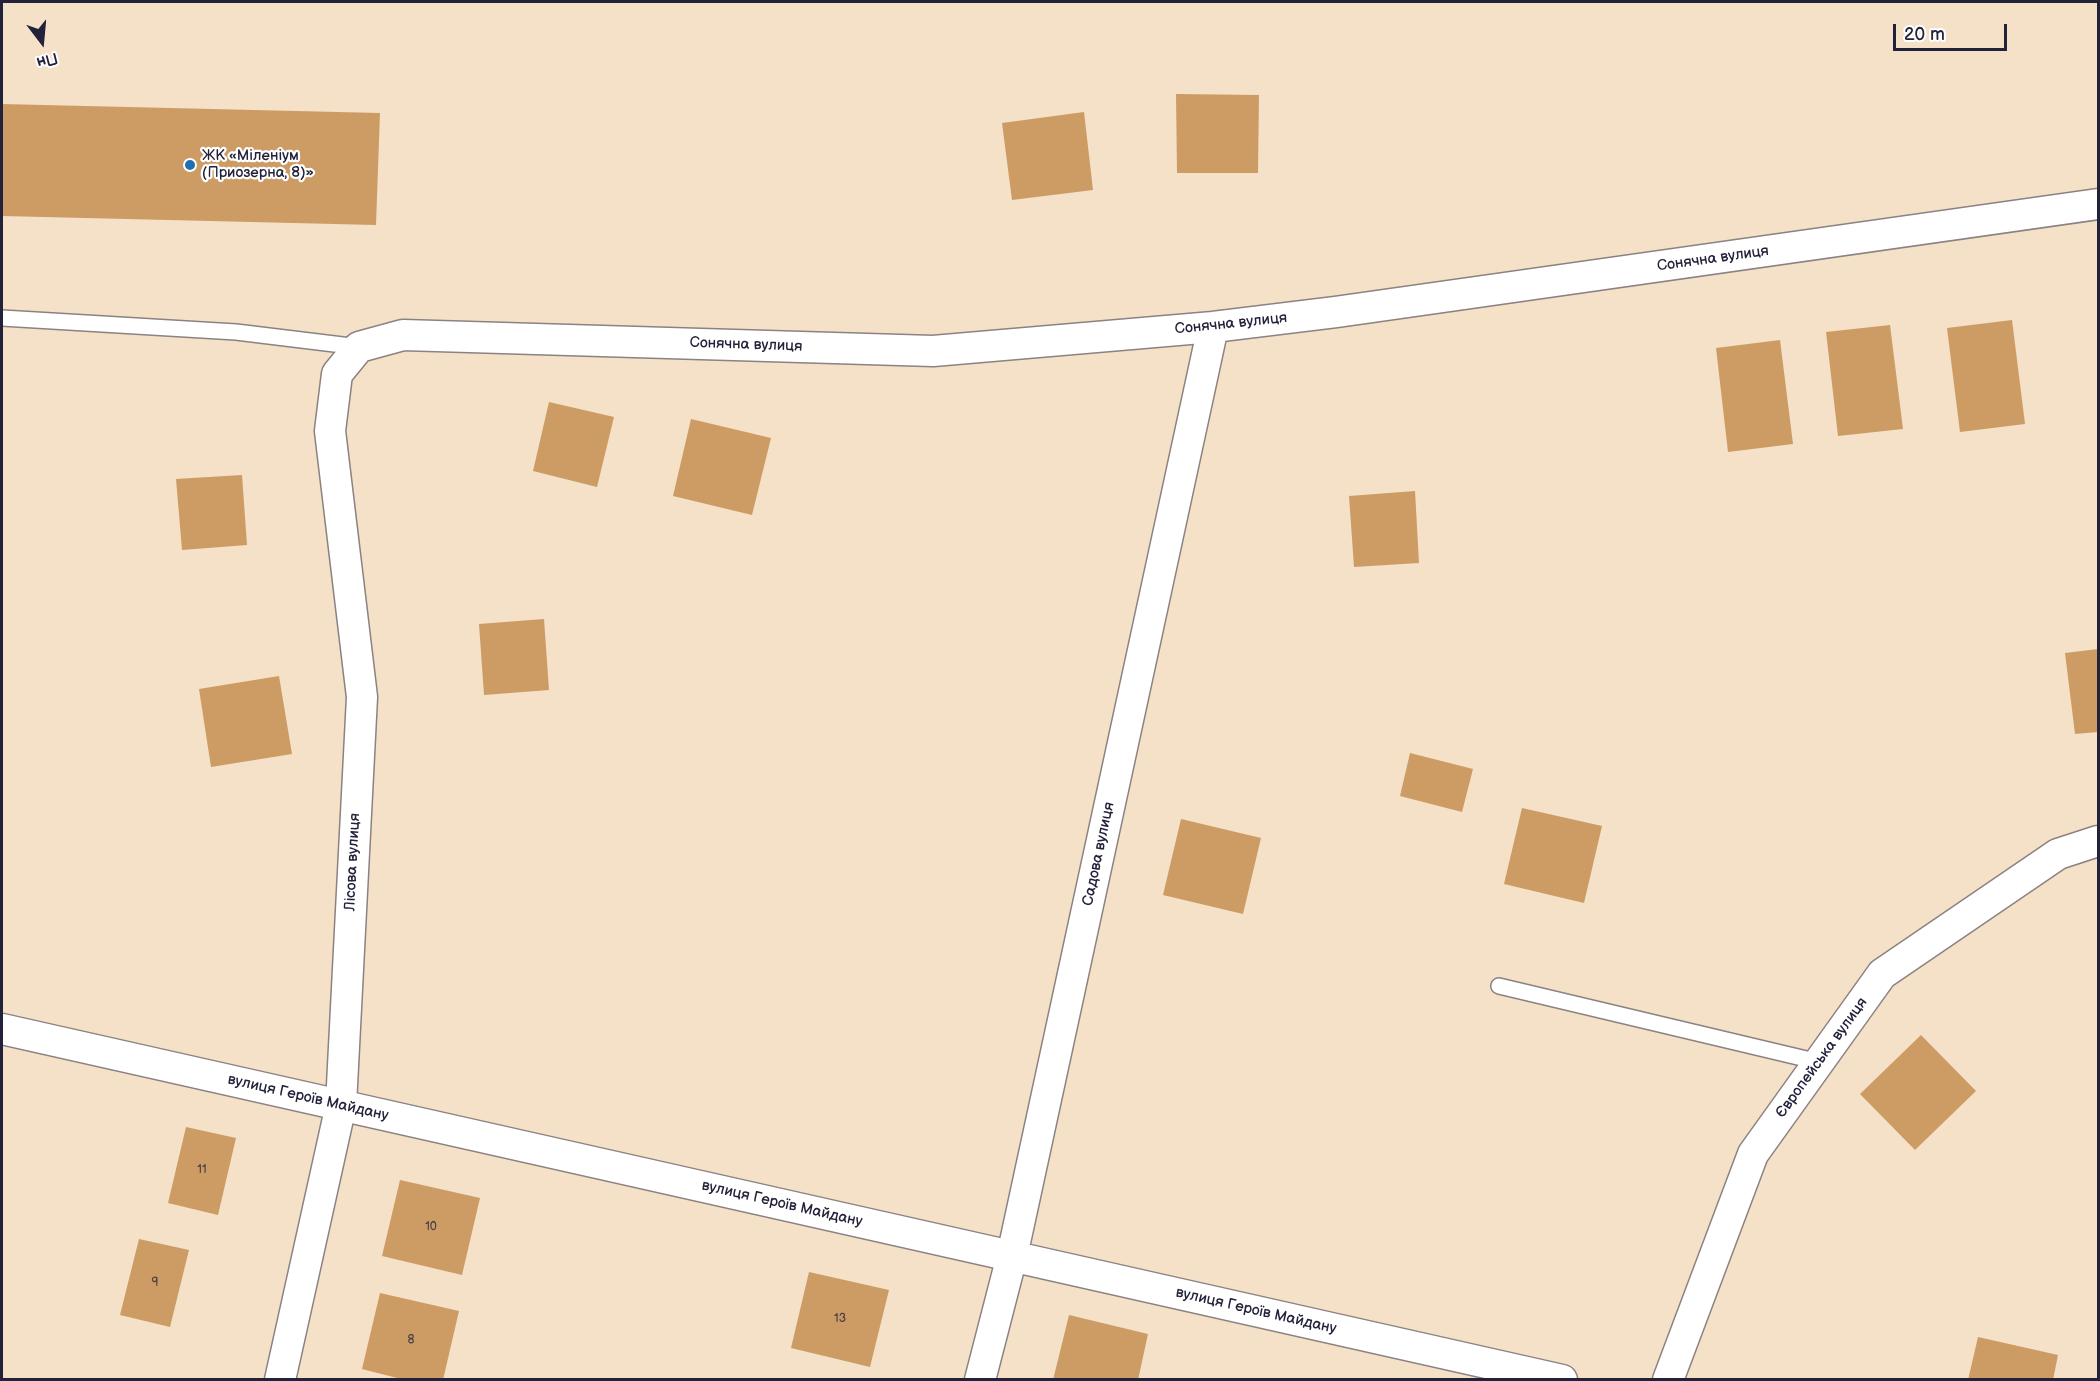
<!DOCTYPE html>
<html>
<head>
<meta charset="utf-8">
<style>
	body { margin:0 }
	#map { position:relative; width:2100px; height:1381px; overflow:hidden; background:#f4e1c7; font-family:"Balsamiq Sans",sans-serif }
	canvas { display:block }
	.frame { position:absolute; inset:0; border:3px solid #22223b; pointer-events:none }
	.north { position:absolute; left:12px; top:12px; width:60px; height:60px; -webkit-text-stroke:4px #fff; paint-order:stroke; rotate:164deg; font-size:16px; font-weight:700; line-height:24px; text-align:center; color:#22223b }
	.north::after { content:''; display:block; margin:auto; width:21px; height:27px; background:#22223b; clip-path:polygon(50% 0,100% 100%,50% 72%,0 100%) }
	.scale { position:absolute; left:1893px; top:24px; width:114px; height:27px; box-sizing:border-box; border:3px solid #22223b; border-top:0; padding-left:8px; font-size:18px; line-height:21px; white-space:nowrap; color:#22223b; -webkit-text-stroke:4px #fff; paint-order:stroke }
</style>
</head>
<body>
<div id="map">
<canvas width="2100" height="1381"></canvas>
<div class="frame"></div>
<div class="north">Пн</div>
<div class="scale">20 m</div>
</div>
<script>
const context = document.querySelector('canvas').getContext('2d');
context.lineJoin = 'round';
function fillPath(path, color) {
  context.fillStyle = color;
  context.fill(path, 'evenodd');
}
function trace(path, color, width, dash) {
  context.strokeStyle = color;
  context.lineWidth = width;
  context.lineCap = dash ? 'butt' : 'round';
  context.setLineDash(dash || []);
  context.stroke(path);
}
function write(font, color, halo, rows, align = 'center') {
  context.font = font + ' "Balsamiq Sans",sans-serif';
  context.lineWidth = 4.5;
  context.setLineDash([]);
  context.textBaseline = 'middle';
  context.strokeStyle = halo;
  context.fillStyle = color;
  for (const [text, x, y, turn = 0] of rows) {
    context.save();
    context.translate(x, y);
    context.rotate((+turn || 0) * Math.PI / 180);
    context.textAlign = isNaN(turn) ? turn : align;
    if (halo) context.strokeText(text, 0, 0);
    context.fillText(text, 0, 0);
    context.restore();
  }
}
fillPath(new Path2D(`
	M1176,94L1259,95L1258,173H1177Z
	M2,104L380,113L376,225L2,216Z
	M1084,112L1093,190L1012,200L1002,123Z
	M2012,320L2025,424L1960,432L1947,328Z
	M1890,325L1903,429L1838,436L1826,332Z
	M1780,340L1793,444L1728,452L1716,348Z
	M549,402L614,417L597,487L533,471Z
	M691,419L771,438L752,515L673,496Z
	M242,475L247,545L182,550L176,479Z
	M1415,491L1419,563L1354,567L1349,496Z
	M544,619L549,690L484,695L479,624Z
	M2098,649V732L2075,734L2065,653Z
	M279,676L292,754L211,767L199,689Z
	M1410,753L1473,769L1462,812L1400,796Z
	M1522,808L1602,826L1584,903L1504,884Z
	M1181,819L1261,838L1243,914L1163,895Z
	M1921,1035L1976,1091L1915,1150L1860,1094Z
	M186,1127L236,1138L218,1215L168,1203Z
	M400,1180L480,1198L462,1275L382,1256Z
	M139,1239L189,1250L170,1327L120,1315Z
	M809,1272L889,1290L870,1367L791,1348Z
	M380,1293L459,1311L443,1380H405L362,1369Z
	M1069,1315L1148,1334L1138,1380H1053Z
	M1978,1337L2058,1355L2053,1380H1968Z`), '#cd9c64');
const service = new Path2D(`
	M2,318L236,332L359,347
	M1499,986L1819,1062`);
const minor = new Path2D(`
	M2,1029L1562,1380
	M280,1380L341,1105L362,697L330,431L337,374L359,347L403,335L933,351L1213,327L1336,312L2098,204
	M980,1380L1012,1256L1213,327
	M1668,1380L1753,1154L1882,974L2058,854L2098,841`);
trace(service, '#8b8281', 18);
trace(minor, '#8b8281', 33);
trace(service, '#fff', 15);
trace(minor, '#fff', 30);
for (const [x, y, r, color] of [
	[190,165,6,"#1f6fb2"]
]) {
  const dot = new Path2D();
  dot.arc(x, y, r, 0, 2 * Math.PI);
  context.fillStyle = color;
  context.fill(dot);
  trace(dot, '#fff', 2);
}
write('12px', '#4d4045', null, [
	["11",202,1170],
	["10",431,1227],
	["9",155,1283],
	["13",840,1319],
	["8",411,1340]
]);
write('15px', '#22223b', '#fff', [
	["ЖК «Міленіум",202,156],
	["(Приозерна, 8)»",202,173]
], 'left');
write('15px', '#22223b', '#fff', [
	["Сонячна вулиця",1713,259,-8],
	["Сонячна вулиця",1231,324,-6],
	["Сонячна вулиця",746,345,2],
	["Садова вулиця",1099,854,-78],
	["Лісова вулиця",353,862,-87],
	["Європейська вулиця",1822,1058,-54],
	["вулиця Героїв Майдану",308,1098,13],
	["вулиця Героїв Майдану",782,1204,13],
	["вулиця Героїв Майдану",1256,1311,13]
]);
</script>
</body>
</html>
